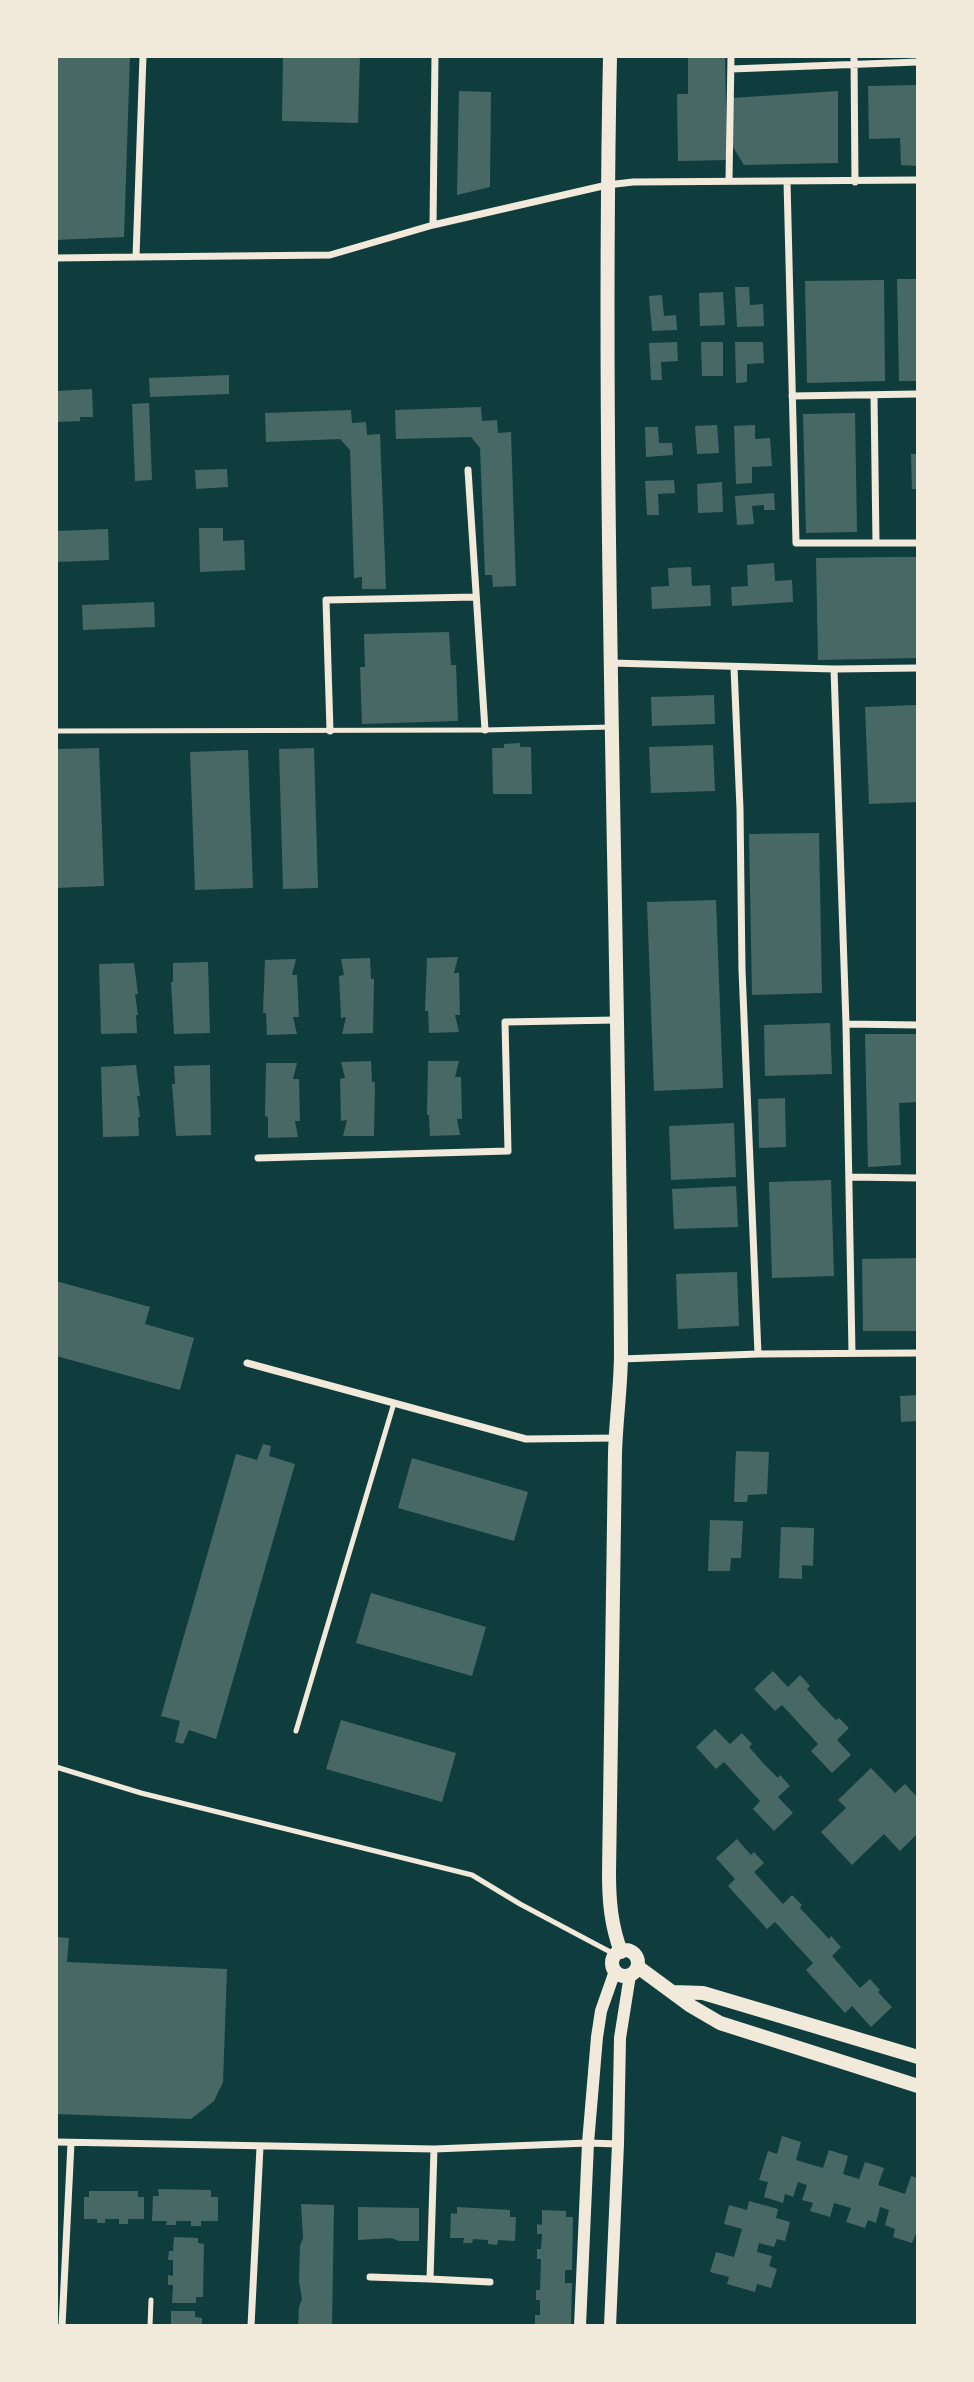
<!DOCTYPE html>
<html>
<head>
<meta charset="utf-8">
<style>
	body { margin:0 }
	#map { position:relative; width:974px; height:2382px; overflow:hidden; background:#0f3d3e; font-family:"Space Grotesk",sans-serif }
	canvas { display:block }
	.frame { position:absolute; inset:0; border:58px solid #f1e9da; pointer-events:none }
</style>
</head>
<body>
<div id="map">
<canvas width="974" height="2382"></canvas>
<div class="frame"></div>
</div>
<script>
const context = document.querySelector('canvas').getContext('2d');
context.lineJoin = 'round';
function fillPath(path, color) {
  context.fillStyle = color;
  context.fill(path, 'evenodd');
}
function trace(path, color, width, dash) {
  context.strokeStyle = color;
  context.lineWidth = width;
  context.lineCap = dash ? 'butt' : 'round';
  context.setLineDash(dash || []);
  context.stroke(path);
}
fillPath(new Path2D(`
	M56,56H130L124,237L56,240Z
	M283,56H360L358,123L282,121Z
	M688,56H725L727,160L678,161L677,94H688Z
	M918,85V166L901,165L900,138L869,139L868,86Z
	M459,91L491,92L490,187L457,195Z
	M838,91V163L744,165L733,147L732,98Z
	M897,279H918V381H899Z
	M884,280L885,381L807,383L805,281Z
	M735,287H749L750,305L763,304L764,326L737,327Z
	M723,292L725,325L700,326L699,293Z
	M662,295L664,316L676,315L677,330L652,331L649,296Z
	M677,342L678,361L661,362L662,380H651L649,343Z
	M701,342H723V376H702Z
	M735,342H763L764,363L747,364V382L736,383Z
	M229,375V394L150,397L149,378Z
	M92,389L93,417H80V421L56,422V391Z
	M149,403L152,480L135,481L132,404Z
	M481,407L482,421L497,420L498,433L511,432L516,586L493,587L492,575H485L480,448L471,437L396,439L395,410Z
	M351,410L352,423L366,422L367,435L380,434L386,589H362V577L354,578L350,450L340,439L266,442L265,413Z
	M855,413L857,532L806,533L803,414Z
	M717,425L719,453L697,454L695,426Z
	M755,425V439L770,438L772,466L752,467V483L736,484L734,426Z
	M645,427H658L659,443H672L673,455L646,457Z
	M911,454H918V489H912Z
	M227,469L228,487L196,489L195,470Z
	M674,480L675,493L658,494L659,515H647L645,481Z
	M722,482L723,512L698,513L697,484Z
	M774,493L775,510H764V505L752,506L754,524L737,525L735,496Z
	M199,528H223V541L244,540L245,570L200,572Z
	M108,529L109,560L56,562V531Z
	M895,557H918V658L818,660L816,558Z
	M774,563L775,581L792,580L793,602L732,606L731,587L748,586L747,565Z
	M691,567L692,586L710,585L711,606L652,609L651,587L669,586L668,568Z
	M154,602L155,627L83,630L82,605Z
	M449,632L451,665H456L458,721L362,724L360,667H365L364,634Z
	M714,695L715,724L652,726L651,697Z
	M916,705L918,802L869,804L865,707Z
	M520,743V747H531L532,794H493L492,748H504V744Z
	M713,745L715,791L651,793L649,747Z
	M99,748L104,886L56,888V749Z
	M314,748L318,888L283,889L279,749Z
	M248,750L253,888L195,890L190,752Z
	M819,833L822,993L752,995L749,834Z
	M716,900L723,1088L654,1091L647,902Z
	M458,957L454,973H459L460,1015H455L459,1032L429,1033L428,1011H425L427,958Z
	M370,958L371,979H374L373,1033L342,1034L346,1017L341,1018L339,976L344,975L341,959Z
	M296,959L292,975H297L299,1017H293L297,1034L267,1035L266,1013H263L265,960Z
	M208,962L210,1033L174,1034L171,982H173V963Z
	M134,963L138,994H135L138,1015H136L137,1033L101,1034L99,964Z
	M830,1023L832,1074L765,1076L764,1025Z
	M865,1034H918V1102L899,1103L901,1165L868,1167Z
	M371,1061L372,1082H375L374,1136H343L347,1120L341,1121L340,1079L345,1078L341,1062Z
	M428,1061H459L455,1077H461L462,1119H457L460,1135L430,1136L429,1115H427Z
	M266,1063H297L293,1079H299L300,1121H295L298,1137L268,1138V1117L265,1116Z
	M136,1065L140,1096H137L140,1117H138L139,1136L103,1137L101,1067Z
	M210,1065L211,1135L176,1136L172,1084H175L174,1066Z
	M785,1098L786,1147L759,1148L758,1099Z
	M734,1123L736,1177L671,1180L669,1126Z
	M831,1180L834,1276L772,1278L769,1182Z
	M736,1186L738,1227L674,1229L672,1189Z
	M918,1258V1331H863L862,1259Z
	M737,1272L739,1326L678,1329L676,1274Z
	M56,1281L150,1307L145,1324L194,1338L180,1390L56,1356Z
	M918,1395V1421L901,1422L900,1396Z
	M263,1444L271,1446L269,1456L295,1464L216,1739L189,1730L183,1744L175,1742L180,1721L161,1716L236,1454L257,1460Z
	M736,1451L769,1452L767,1494L748,1495L747,1502H734Z
	M412,1458L528,1492L514,1541L398,1508Z
	M710,1520L743,1521L741,1558H731L730,1571H708Z
	M781,1527L814,1528L813,1566L802,1565V1579L779,1578Z
	M371,1593L486,1627L472,1676L356,1643Z
	M773,1671L788,1687L800,1675L810,1686L807,1689L821,1705L836,1720L839,1718L849,1728L837,1740L851,1755L832,1773L811,1751L818,1744L782,1705L775,1711L754,1689Z
	M341,1720L456,1753L442,1802L326,1769Z
	M715,1729L730,1744L742,1733L752,1744L749,1747L763,1763L778,1778L780,1775L790,1786L778,1797L793,1813L774,1831L753,1809L760,1801L724,1762L716,1769L696,1747Z
	M871,1768L895,1793L905,1784L918,1798V1833L900,1851L884,1834L852,1865L821,1832L846,1808L838,1800Z
	M737,1839L751,1855L754,1852L764,1863L754,1872L783,1904L792,1895L802,1905L800,1908L814,1923L829,1939L831,1936L841,1947L832,1956L860,1988L870,1979L880,1990L878,1992L892,2007L871,2027L852,2006L845,2013L806,1970L813,1963L775,1922L767,1929L728,1886L735,1879L716,1858Z
	M56,1937L69,1938L67,1962L227,1969L223,2082L214,2101L191,2119L56,2114Z
	M782,2136L801,2142L796,2160L823,2168L829,2150L848,2156L843,2174L859,2179L865,2162L884,2168L878,2185L905,2194L911,2176L918,2178V2229L912,2243L893,2237L895,2229L885,2225L889,2210L880,2207L876,2223L868,2220L865,2228L846,2222L851,2208L834,2203L830,2217L810,2211L813,2203L802,2200L807,2185L798,2182L793,2197L785,2194L783,2203L764,2197L768,2182L759,2180L768,2151L777,2154Z
	M158,2189L211,2190V2197H218V2221H201V2226H191V2221H176V2225H166L167,2221H152L153,2196H159Z
	M89,2191H138V2197H144V2219H128V2224H119V2219H105V2223H97V2219H84V2197H89Z
	M749,2201L778,2209L776,2218L790,2222L785,2241L777,2239L774,2247L759,2243L757,2252L772,2256L769,2266L777,2269L771,2288L757,2284L755,2292L727,2284L729,2277L710,2272L716,2252L734,2257L742,2229L724,2224L729,2205L747,2210Z
	M301,2204L334,2205L332,2326H298L299,2307L302,2299L299,2282L300,2246L303,2238Z
	M358,2207L419,2208V2241H399L391,2238L358,2240Z
	M457,2207L510,2210V2217H516L515,2241L498,2240L497,2245L488,2244V2240L473,2239L472,2243H463L464,2238H450L451,2213L457,2214Z
	M542,2210L566,2211V2217H573L572,2270H565V2283H572L571,2326L535,2325V2315H540V2300H536V2290H540L541,2259H537V2249H541L542,2234H537V2224L542,2225Z
	M174,2237L198,2238V2243L204,2244L203,2297H196V2303H172L173,2285H168V2275L173,2276V2260H168L169,2251H173Z
	M171,2311H195V2317L202,2318V2326H171Z`), '#486865');
trace(new Path2D(`
	M56,731L485,730L611,727
	M296,1731L394,1403
	M56,1767L141,1793L472,1875L520,1904L616,1955
	M150,2326L151,2300`), '#f1e9da', 5);
trace(new Path2D(`
	M143,56L136,257L330,255L433,225L607,185L633,182L918,180
	M854,56L855,182
	M731,69L918,62
	M729,180L731,56
	M787,181L796,543H918
	M433,225L435,56
	M56,258L136,257
	M874,395L876,543
	M792,396L918,394
	M468,470L485,730
	M611,663L834,669L918,668
	M734,667L740,809L742,970L758,1354
	M834,669L846,1024L918,1025
	M330,731L326,600L476,597
	M846,1024L852,1353
	M258,1158L508,1151L505,1022L616,1020
	M849,1177L918,1178
	M621,1359L758,1354L918,1353
	M247,1363L526,1439L616,1438
	M56,2142L434,2149L588,2143L618,2144
	M370,2277L430,2279L434,2149
	M430,2279L490,2282
	M62,2326L71,2143
	M251,2326L260,2147`), '#f1e9da', 7);
trace(new Path2D(`
	M580,2326L588,2143L597,2037L601,2011L615,1971
	M610,2326L618,2144L620,2038L630,1975`), '#f1e9da', 12);
trace(new Path2D(`
	M610,56C601,488 619,920 621,1353C621,1386 616,1419 615,1453C613,1593 611,1733 609,1873C609,1901 611,1925 621,1952
	M612 1963a13 13 0 1 1 26 0a13 13 0 1 1-26 0Z
	M638,1967L691,2006L720,2023L918,2086
	M674,1992L703,1993L918,2057`), '#f1e9da', 14);
</script>
</body>
</html>
